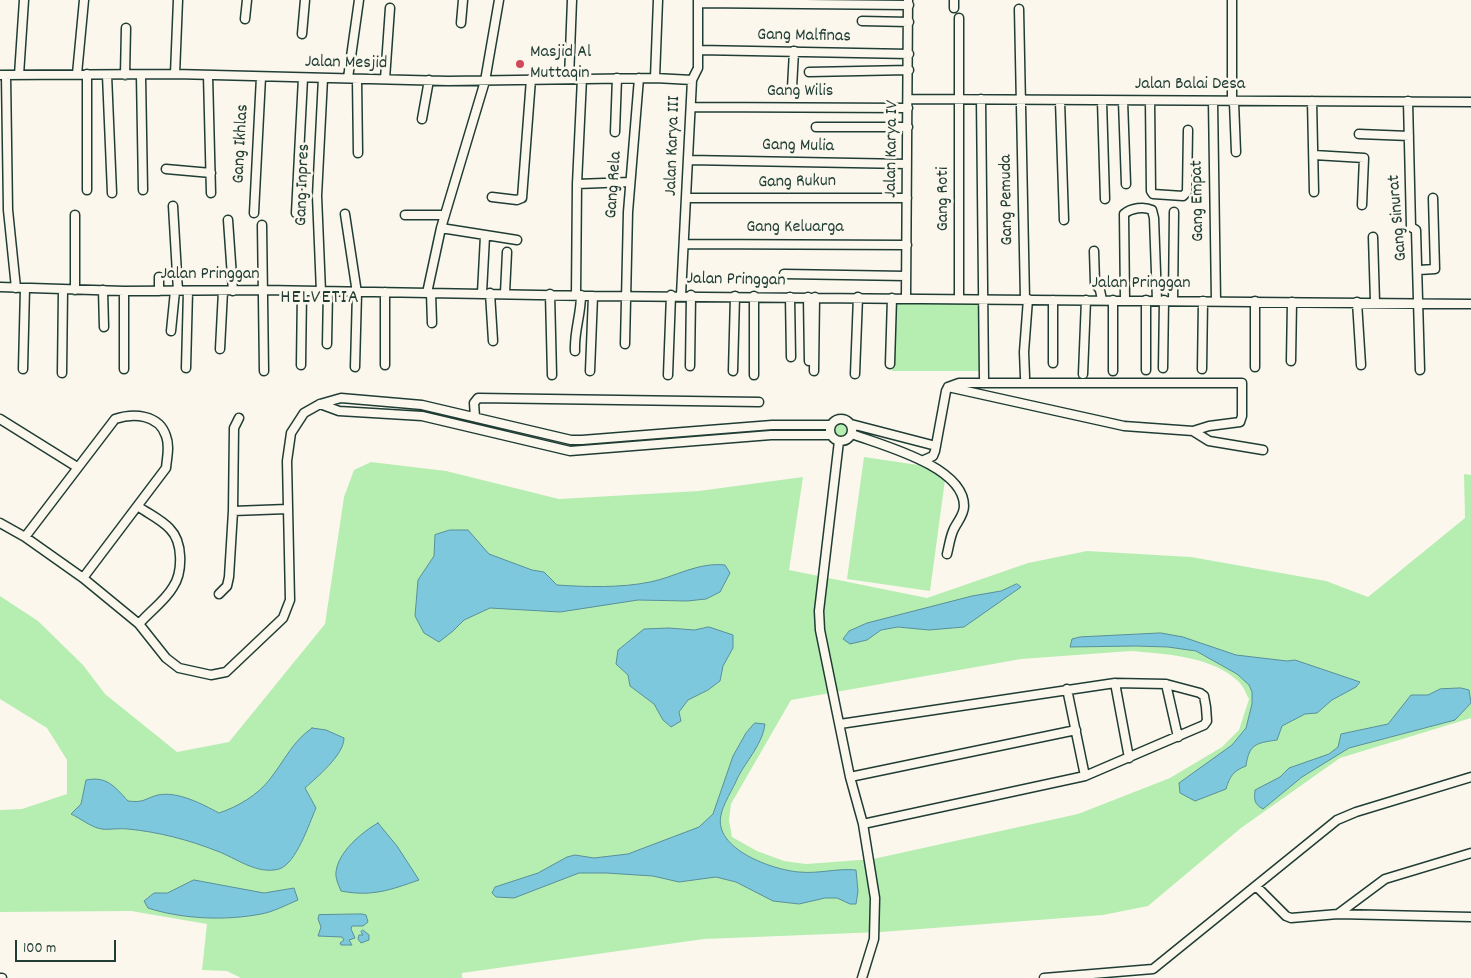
<!DOCTYPE html>
<html>
<head>
<meta charset="utf-8">
<style>
	body { margin:0 }
	#map { position:relative; width:1471px; height:978px; overflow:hidden; background:#fbf7ec; font-family:Dekko,sans-serif }
	canvas { display:block }
	.scale { position:absolute; left:15px; top:940px; width:101px; height:22px; box-sizing:border-box; border:2px solid #1f3d34; border-top:0; padding-left:6px; font-size:15px; line-height:18px; white-space:nowrap; color:#1f3d34; -webkit-text-stroke:4px #fbf7ec; paint-order:stroke }
</style>
</head>
<body>
<div id="map">
<canvas width="1471" height="978"></canvas>
<div class="scale">100 m</div>
</div>
<script>
const context = document.querySelector('canvas').getContext('2d');
context.lineJoin = 'round';
function fillPath(path, color) {
  context.fillStyle = color;
  context.fill(path, 'evenodd');
}
function trace(path, color, width, dash) {
  context.strokeStyle = color;
  context.lineWidth = width;
  context.lineCap = dash ? 'butt' : 'round';
  context.setLineDash(dash || []);
  context.stroke(path);
}
function write(font, color, halo, rows, align = 'center') {
  context.font = font + ' Dekko,sans-serif';
  context.lineWidth = 5;
  context.setLineDash([]);
  context.textBaseline = 'middle';
  context.strokeStyle = halo;
  context.fillStyle = color;
  for (const [text, x, y, turn = 0] of rows) {
    context.save();
    context.translate(x, y);
    context.rotate((+turn || 0) * Math.PI / 180);
    context.textAlign = isNaN(turn) ? turn : align;
    if (halo) context.strokeText(text, 0, 0);
    context.fillText(text, 0, 0);
    context.restore();
  }
}
fillPath(new Path2D(`
	M892,300L980,301V371H892Z
	M832 430a8 8 0 1 1 16 0a8 8 0 1 1-16 0Z
	M864,457L925,466L945,480L930,591L847,579Z
	M371,462L446,471L559,499L699,491L803,477L789,570L927,598L1028,563L1087,551L1191,557L1326,581L1368,597L1465,518L1464,474L1471,475V718L1340,758L1241,828L1148,906L1103,915L881,932L704,939L462,973V978H241L227,971L202,970L207,924L131,911L0,912V810L22,809L67,794V760L47,728L0,699V596L38,621L83,665L105,694L177,752L229,742L325,624L344,497L354,470ZM1131,651C1166,654 1212,656 1239,682C1243,686 1246,693 1249,699L1239,730L1222,747L1170,778L1078,814L873,859L806,864L784,861L757,851L732,837L729,820L731,804L791,700L1021,659Z`), '#b6eeb2');
const water = new Path2D(`
	M450,530H468L489,554L532,570L544,572L557,585C586,587 621,588 650,582C675,577 698,562 725,565L730,573L720,592L706,599L687,601L638,600L560,612L490,608L464,620L453,631L439,642L424,633L415,616L418,580L434,556L435,535Z
	M1017,584L1021,587L964,627L929,630L898,627L881,630L867,640L850,644L843,639L849,631L867,623L972,596L1001,591Z
	M709,627L733,635V648L723,666L720,681L708,690L688,700L679,712L681,721L671,727L663,720L654,704L630,686L628,675L616,664L618,650L644,629L669,628L694,630Z
	M1161,633L1183,637L1236,655L1287,661L1295,660L1360,682L1356,687L1332,700L1317,713L1305,714L1282,726L1277,740C1256,743 1249,744 1246,766C1233,771 1230,776 1226,789L1195,801L1180,793L1179,783L1232,745L1246,728L1252,704V692L1249,685L1237,674L1196,651L1168,647L1136,646L1070,647L1072,639L1080,637Z
	M1461,688L1469,690L1471,703L1455,720L1349,748L1302,777L1263,809C1254,804 1254,800 1255,790L1280,777L1289,768L1329,754L1338,747L1341,734L1388,724L1411,695H1428L1440,689Z
	M755,723L765,724C763,743 747,760 738,777C733,789 723,804 721,815C713,849 773,870 799,872C819,874 837,868 856,870L858,891L856,904H850L837,898H825L799,904L773,901L736,882L716,877L679,882L653,876L606,873H579L514,898L496,897L492,893L495,887L538,873L567,857L575,855L594,858L628,854L699,827L713,814L733,756L746,733Z
	M312,728L326,730L344,738C344,755 317,777 305,788L316,808C309,824 296,864 279,869C257,875 236,858 217,851C189,840 159,832 128,829C120,828 107,830 102,829C92,828 80,818 71,814L81,804L86,780C107,776 114,786 128,801C145,803 143,799 158,795C178,791 202,804 219,813C237,807 258,795 270,779C285,760 292,742 312,728Z
	M378,823L397,846L419,880C390,890 372,897 341,891C339,886 335,878 336,872C338,852 362,832 378,823Z
	M194,880L264,893L294,888L298,900C286,905 273,912 261,914C225,921 182,919 148,908L144,901L154,893H167Z
	M362,914L366,915L368,922L363,926H352L351,929L355,938L349,940L352,945H341L340,943L344,940L342,937L318,936L321,927L318,919L319,915Z
	M363,930L369,935V940L361,943L358,939L359,935H363L361,932Z`);
fillPath(water, '#7ec8de');
trace(water, '#58909a', 1);
const minor = new Path2D(`
	M954,0V8
	M698,3L909,5
	M1019,9L1025,299
	M959,18V298
	M245,19L247,0
	M862,21L909,22
	M461,23L463,0
	M302,34L305,0
	M699,50L909,54
	M809,72L909,70
	M77,74L84,0
	M87,74V190
	M175,74L178,0
	M0,75L175,74L448,81L655,78L692,80
	M19,75L24,0
	M107,75L112,193
	M125,75L126,28
	M208,75L211,193
	M6,76L8,210L16,288
	M141,76L143,190
	M348,78L359,0
	M569,78L572,0
	M655,78L658,0
	M357,79L358,153
	M385,79L390,8
	M792,88L794,51
	M908,99L1471,102
	M981,99L984,378
	M1060,101L1064,220
	M1102,101L1105,199
	M1123,101L1126,184
	M1150,101L1151,191L1153,194L1183,196L1187,192L1188,130
	M1213,101L1216,301
	M1312,101L1314,192
	M1408,101L1411,227L1416,230L1420,370
	M1232,102V0
	M1234,102L1236,152
	M691,107L908,108
	M422,119L429,80
	M816,127H908
	M615,132L617,78
	M1359,134L1409,136
	M1314,155L1364,158L1362,205
	M689,160L907,164
	M166,169L211,173
	M577,184L630,182
	M492,197L517,200L522,198L531,79
	M687,198H907
	M173,206L178,291
	M254,213L261,77
	M296,213L303,78
	M345,214L357,293L355,367
	M405,215H445
	M228,220L233,291
	M262,225L264,371
	M441,228L517,240
	M1373,237L1375,302
	M684,244L907,245
	M1094,251L1095,283L1100,290L1102,300
	M1419,270L1435,269L1433,198
	M784,274L906,276
	M159,277V291
	M0,287L124,291L264,290L593,296L1471,304
	M75,290V215
	M103,290L104,327
	M321,292L317,196L323,78
	M385,292V365
	M427,293L441,228L485,81L499,0
	M431,293L432,323
	M482,293L485,236
	M490,293L493,341
	M505,293L507,252
	M550,294L552,375
	M576,295L577,184L582,78
	M681,295L692,80L698,68V0
	M790,297L791,357
	M808,297L809,361
	M906,298L908,0
	M1125,300L1124,214C1131,208 1144,206 1152,210L1154,218L1157,300
	M1146,300V370
	M1173,301L1174,212
	M1255,301V367
	M1357,302L1361,365
	M171,331L175,291
	M327,344L328,292
	M625,344L628,212L639,78
	M220,349L223,291
	M575,351C574,331 581,315 581,295
	M1291,361L1292,302
	M1053,363V300
	M890,364L892,298
	M301,365L302,291
	M690,366L691,295
	M186,368L188,291
	M1163,368L1164,300
	M23,369L25,288
	M124,369V291
	M1202,369L1203,301
	M590,371L593,296
	M733,371L735,296
	M814,371L815,297
	M1113,371V300
	M62,373L63,290
	M855,374L858,297
	M1083,374L1086,300
	M668,375L671,295
	M754,375V296
	M1025,377L1024,352L1028,299
	M948,387L1124,426L1193,431L1209,441L1263,450
	M320,404L339,411L422,416L570,451L771,435H831
	M475,417L474,403L478,398L759,402
	M830 430a11 11 0 1 1 22 0a11 11 0 1 1-22 0Z
	M0,419L77,467
	M851,424L936,446
	M852,434C881,445 964,466 964,506C964,516 956,523 953,531C950,538 949,546 947,554
	M839,441L819,611L820,630L850,777L863,824L875,898L874,939L862,978
	M924,460L933,456L935,451L946,391L948,387L959,383H1242V416L1240,422L1209,426L1193,431
	M139,507C149,514 162,520 170,529C183,542 183,572 173,587C165,601 149,612 139,624
	M233,511L287,509
	M0,523L25,537L83,578L139,624L166,658L179,668L211,675L226,672L283,618L290,600L287,461L291,433L304,413L320,404L341,398L422,405L571,440H582L772,425H830
	M25,537L115,419C133,413 159,414 166,436C170,446 167,457 166,468L83,578
	M219,594L227,586L229,577L233,511L234,428L239,418
	M1115,683L1129,758
	M1166,684L1178,737
	M1067,689L1085,776
	M840,724L1115,683L1166,684L1200,693L1204,696L1206,707L1207,721L1204,725L1085,776L863,824
	M850,777L1076,730
	M1256,886L1286,916L1291,918L1338,914L1471,917
	M1338,914L1385,879L1471,853
	M0,978H2
	M1044,978L1153,969L1337,820L1356,812L1471,777`);
trace(minor, '#1f3d34', 11);
trace(minor, '#fbf7ec', 8);
for (const [x, y, r, color] of [
	[520,64,5,"#d1495b"]
]) {
  const dot = new Path2D();
  dot.arc(x, y, r, 0, 2 * Math.PI);
  context.fillStyle = color;
  context.fill(dot);
  trace(dot, '#fbf7ec', 2);
}
write('18px', '#1f3d34', '#fbf7ec', [
	["Gang Malfinas",804,37,1],
	["Jalan Mesjid",346,64,1],
	["Jalan Balai Desa",1190,86],
	["Gang Wilis",800,93],
	["Gang Ikhlas",242,144,-87],
	["Jalan Karya III",674,146,-88],
	["Gang Mulia",798,147,1],
	["Jalan Karya IV",893,149,-89],
	["Gang Rukun",797,183,-1],
	["Gang Inpres",304,185,-88],
	["Gang Rela",615,185,-86],
	["Gang Roti",945,199,-90],
	["Gang Pemuda",1008,200,-91],
	["Gang Empat",1199,201,-91],
	["Gang Sinurat",1399,218,-95],
	["Gang Keluarga",795,229],
	["Jalan Pringgan",210,276],
	["Jalan Pringgan",736,281,1],
	["Jalan Pringgan",1141,285]
]);
write('18px', '#1f3d34', '#fbf7ec', [
	["Masjid Al",530,54],
	["Muttaqin",530,75]
], 'left');
context.letterSpacing = '1px';
write('20px', '#1f3d34', '#fbf7ec', [
	["HELVETIA",320,299]
]);
context.letterSpacing = '0px';
</script>
</body>
</html>
